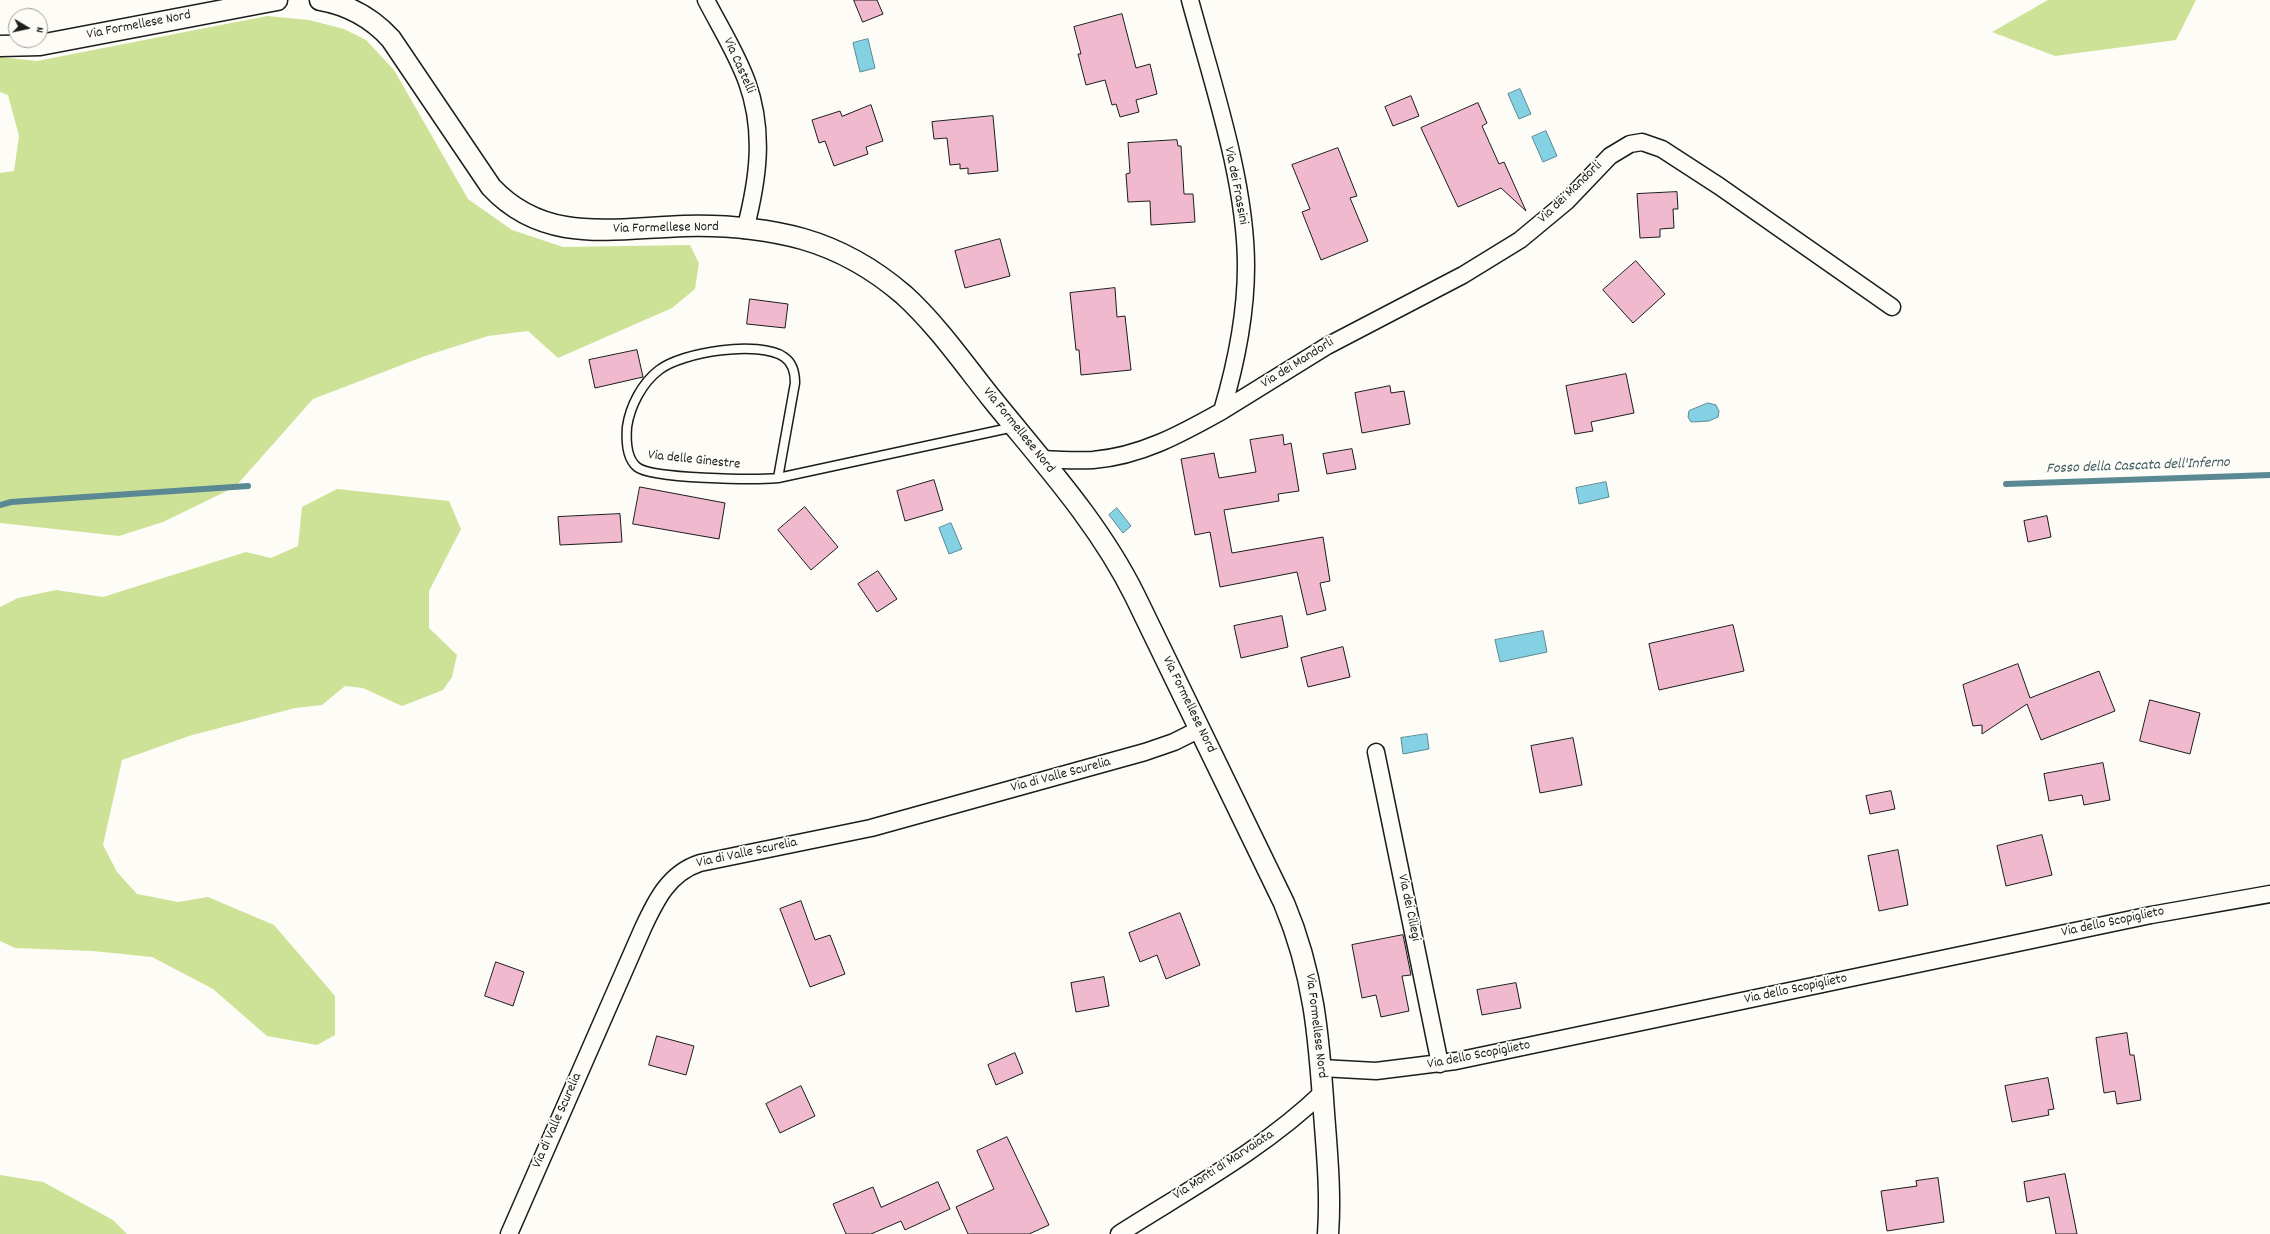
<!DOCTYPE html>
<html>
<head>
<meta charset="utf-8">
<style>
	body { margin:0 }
	#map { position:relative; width:2270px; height:1234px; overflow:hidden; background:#fdfcf7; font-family:Dekko,sans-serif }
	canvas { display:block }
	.north { position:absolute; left:8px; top:8px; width:40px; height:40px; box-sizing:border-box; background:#fdfcf7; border:1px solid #a3a29f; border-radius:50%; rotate:99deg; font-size:11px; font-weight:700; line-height:16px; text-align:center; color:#1c1c1c }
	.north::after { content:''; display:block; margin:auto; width:14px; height:18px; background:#1c1c1c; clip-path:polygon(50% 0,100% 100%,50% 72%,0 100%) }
</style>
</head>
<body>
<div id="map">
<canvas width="2270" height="1234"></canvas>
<div class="north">N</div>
</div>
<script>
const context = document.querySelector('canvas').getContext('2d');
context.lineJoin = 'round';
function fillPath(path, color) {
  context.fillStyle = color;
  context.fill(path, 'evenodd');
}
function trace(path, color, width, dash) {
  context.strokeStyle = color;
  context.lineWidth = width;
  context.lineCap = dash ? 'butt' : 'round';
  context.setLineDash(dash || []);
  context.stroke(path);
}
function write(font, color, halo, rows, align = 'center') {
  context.font = font + ' Dekko,sans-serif';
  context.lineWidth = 3.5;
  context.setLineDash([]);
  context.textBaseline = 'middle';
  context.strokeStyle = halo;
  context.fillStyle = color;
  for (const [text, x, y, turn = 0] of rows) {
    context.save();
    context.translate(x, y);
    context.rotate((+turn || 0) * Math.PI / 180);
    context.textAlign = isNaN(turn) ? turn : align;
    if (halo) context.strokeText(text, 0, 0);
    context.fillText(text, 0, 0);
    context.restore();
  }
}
fillPath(new Path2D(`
	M2048,0H2196L2176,40L2055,56L1992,32Z
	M267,16L309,20L344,29L366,40L394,70L468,199L512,230L563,247L690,245L699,263L695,289L672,308L558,358L528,331L488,336L425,356L313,399L235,487L163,522L119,536L0,523V173L14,171L19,136L8,95L0,92V57L37,61Z
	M337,489L449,501L461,529L429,591V628L457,655L452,677L443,690L402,706L363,688L345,686L322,705L295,708L189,736L122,760L103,845L117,872L137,894L178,902L208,897L274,925L335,996V1035L317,1045L267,1036L213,989L152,957L93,951L15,948L0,941V607L18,598L56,590L103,597L246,552L271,558L298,546L302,507Z
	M0,1175L43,1182L113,1220L127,1234H0Z`), '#cde296');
const water = new Path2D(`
	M868,39L875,68L860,72L853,43Z
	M1520,89L1531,114L1519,119L1508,94Z
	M1546,131L1557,156L1543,162L1532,137Z
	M1708,403L1716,405L1719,411L1718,417L1709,421L1691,422L1688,417L1689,411Z
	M1606,482L1609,497L1579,504L1576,488Z
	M1117,508L1131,526L1123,533L1109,515Z
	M951,523L962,549L949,554L939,528Z
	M1543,631L1547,652L1500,662L1495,640Z
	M1427,734L1429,749L1403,754L1401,738Z`);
fillPath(water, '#84d1e3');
trace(water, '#5a8993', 1);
trace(new Path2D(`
	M2006,484L2270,475
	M0,505L11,502L248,486`), '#5a8993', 6);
const building = new Path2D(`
	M854,0H877L883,14L863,22Z
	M1122,14L1136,68L1150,64L1157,94L1136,100L1139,112L1120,117L1116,104L1112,105L1105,80L1086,85L1078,54H1081L1074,27Z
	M1411,96L1419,116L1393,126L1385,107Z
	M1478,103L1487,123L1482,126L1499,164L1504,162L1526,211L1501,188L1458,207L1421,128Z
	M871,105L883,141L866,147L868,154L834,166L825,141L819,143L812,120L840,111L842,116Z
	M993,116L998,171L968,174V168L960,169V164L950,165L947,138L934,139L932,122Z
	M1177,140L1178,146H1181L1184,194H1193L1195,222L1151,225L1150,201L1128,202L1126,174L1130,173L1128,143Z
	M1338,148L1357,196L1350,198L1368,241L1321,260L1302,212L1310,209L1292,165Z
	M1677,192L1678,209H1673L1674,228L1660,229V237L1640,238L1637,194Z
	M1000,239L1010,276L965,288L955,251Z
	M1636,261L1665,294L1633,323L1603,290Z
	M1115,288L1117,317L1125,316L1131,370L1081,375L1079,350H1076L1070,293Z
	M750,299L788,304L785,328L747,324Z
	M637,350L643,377L595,388L589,360Z
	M1626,374L1634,413L1591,422L1593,431L1575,434L1566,386Z
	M1390,386L1391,393L1404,391L1410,424L1362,433L1355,393Z
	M1283,435L1284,445L1291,443L1299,491L1278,494L1279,501L1224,510L1232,553L1323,537L1330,581L1320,583L1326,610L1307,615L1297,572L1220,587L1210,532L1195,535L1181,459L1214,453L1219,478L1256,472L1250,440Z
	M1352,449L1356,469L1327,474L1323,454Z
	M934,480L943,510L905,521L897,491Z
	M640,487L725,503L719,539L633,524Z
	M805,507L838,547L811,570L778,530Z
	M620,514L622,542L560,545L558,517Z
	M2047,516L2051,537L2028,542L2024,521Z
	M878,571L897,599L877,612L858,584Z
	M1282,616L1288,647L1241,658L1234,626Z
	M1733,625L1744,671L1659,690L1649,644Z
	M1343,647L1350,677L1308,687L1301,658Z
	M2018,664L2030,698L2099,671L2115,711L2041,740L2027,704L1982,734V725L1973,726L1963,685Z
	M2150,700L2200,713L2190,754L2140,741Z
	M1573,738L1582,785L1540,793L1531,746Z
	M2103,763L2110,800L2084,805L2082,795L2049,801L2044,774Z
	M1891,791L1895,809L1870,814L1866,796Z
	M2042,835L2052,875L2006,886L1997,846Z
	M1898,850L1908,905L1879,911L1868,856Z
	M801,901L815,940L830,935L845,974L810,987L780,909Z
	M1180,913L1200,965L1166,979L1157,955L1140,962L1129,933Z
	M1403,935L1411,975L1402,976L1409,1011L1381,1017L1376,995L1362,998L1352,945Z
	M496,962L524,972L513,1006L485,996Z
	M1104,977L1109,1006L1076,1012L1071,983Z
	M1516,983L1521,1008L1482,1015L1477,990Z
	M2127,1033L2130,1055H2134L2141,1100L2117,1104L2115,1091L2104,1093L2096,1038Z
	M657,1036L694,1046L686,1075L649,1065Z
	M1015,1053L1023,1073L996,1085L988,1065Z
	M2048,1078L2054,1109L2048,1110L2049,1115L2012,1122L2005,1086Z
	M801,1086L815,1116L780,1133L766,1104Z
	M1007,1137L1049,1225L1029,1234H968L956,1207L994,1189L977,1151Z
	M2065,1174L2077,1234H2056L2049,1197L2027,1202L2024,1182Z
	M1938,1178L1944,1222L1887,1231L1881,1191L1917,1186L1916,1181Z
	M938,1182L950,1209L905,1230L901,1221L871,1234H846L833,1204L873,1187L881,1207Z`);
fillPath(building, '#f0b9ce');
trace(building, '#1c1c1c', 1);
const service = new Path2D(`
	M778,478L795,383C795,373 793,363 784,357C759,340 682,352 659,370C642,383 630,406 627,427C626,440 626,458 637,467C651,479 756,480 778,478L1014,427`);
const minor = new Path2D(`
	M706,0C720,27 737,54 747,82C765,132 758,180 745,230
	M1222,411L1327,346L1463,275L1520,240L1567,201L1610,156L1630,144L1642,142L1662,149L1719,186L1892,307
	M1041,459C1058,460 1076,461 1093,460C1141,456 1181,434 1222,411C1236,364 1246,315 1246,266C1246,181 1212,82 1190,0
	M1376,752L1440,1064
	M1321,1068L1376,1071L1456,1061L2151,915L2270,894
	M509,1234L643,928C656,900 669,873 700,863L871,828L1145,752L1174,742L1200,729
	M1119,1234C1188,1190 1264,1149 1323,1092`);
const tertiary = new Path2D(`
	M320,0C349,5 372,18 391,39L491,187C545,245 614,228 685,226C723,225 766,229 803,239C841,250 875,270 904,295C937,325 964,364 992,399C1043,462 1099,523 1135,596L1284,903C1314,974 1319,1037 1324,1113C1327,1153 1331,1194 1328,1234
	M0,46L40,45L277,0`);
trace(service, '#1c1c1c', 11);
trace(minor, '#1c1c1c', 19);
trace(tertiary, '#1c1c1c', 23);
trace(service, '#fdfcf7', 8);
trace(minor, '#fdfcf7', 16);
trace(tertiary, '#fdfcf7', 20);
write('14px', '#1c1c1c', '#fdfcf7', [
	["Via Formellese Nord",139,26,-11],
	["Via Castelli",738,66,66],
	["Via dei Frassini",1235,186,79],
	["Via dei Mandorli",1571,193,-44],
	["Via Formellese Nord",666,229,-1],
	["Via dei Mandorli",1298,364,-32],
	["Via Formellese Nord",1018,431,51],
	["Via delle Ginestre",694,461,6],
	["Via Formellese Nord",1188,705,64],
	["Via di Valle Scurelia",1061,776,-15],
	["Via di Valle Scurelia",747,854,-12],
	["Via dei Ciliegi",1408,908,78],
	["Via dello Scopiglieto",2113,923,-12],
	["Via dello Scopiglieto",1796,990,-12],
	["Via Formellese Nord",1315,1026,83],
	["Via dello Scopiglieto",1479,1056,-11],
	["Via di Valle Scurelia",558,1121,-66],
	["Via Monti di Marvaiata",1224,1166,-33]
]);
write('italic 15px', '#405b62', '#fdfcf7', [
	["Fosso della Cascata dell'Inferno",2138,467,-2]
]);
</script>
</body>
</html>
